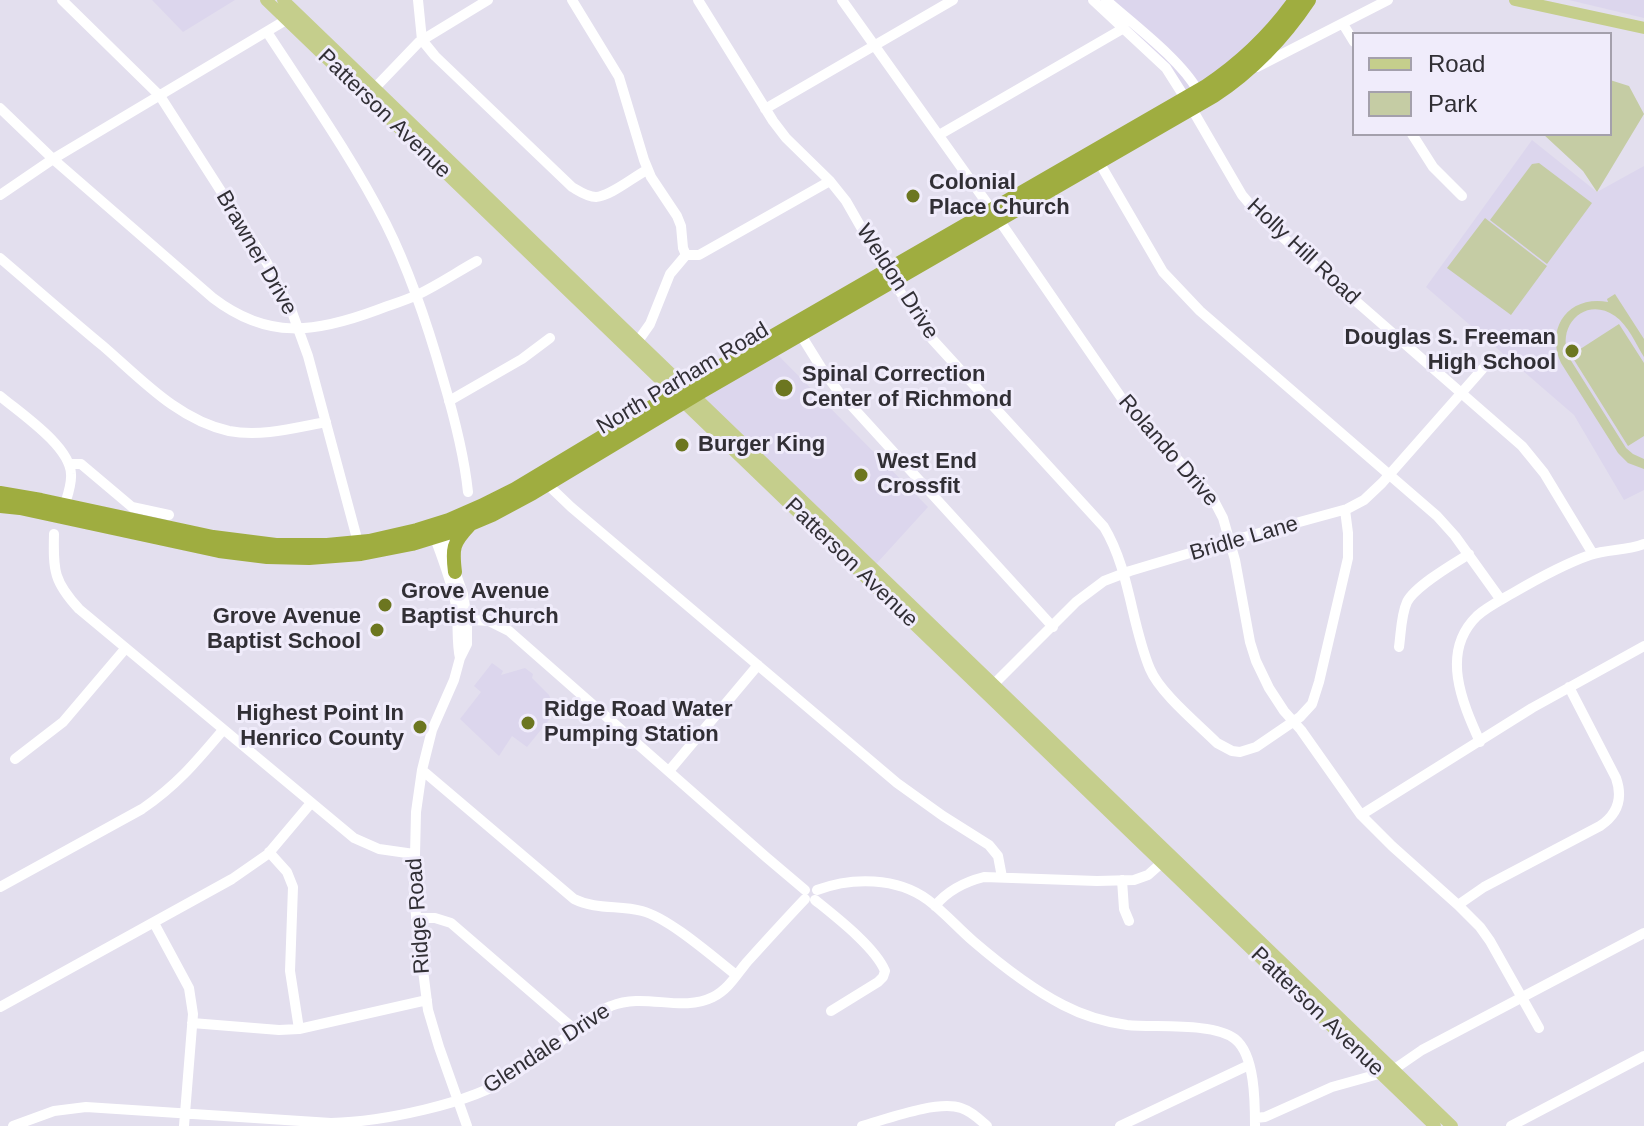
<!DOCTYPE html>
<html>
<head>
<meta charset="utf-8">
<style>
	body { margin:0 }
	#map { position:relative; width:1644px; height:1126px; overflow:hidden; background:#e3dfee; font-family:Helvetica,sans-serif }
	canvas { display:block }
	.legend { position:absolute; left:1352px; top:32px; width:260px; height:104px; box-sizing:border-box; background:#f0ecfb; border:2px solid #a4a0ac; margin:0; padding:10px 14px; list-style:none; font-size:24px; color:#312f35 }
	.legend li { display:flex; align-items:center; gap:16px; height:40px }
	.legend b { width:40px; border:2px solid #a4a0ac }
</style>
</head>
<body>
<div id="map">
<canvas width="1644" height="1126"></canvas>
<ul class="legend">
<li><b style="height:10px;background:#c5ce8c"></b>Road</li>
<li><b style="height:22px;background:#c5cca4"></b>Park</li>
</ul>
</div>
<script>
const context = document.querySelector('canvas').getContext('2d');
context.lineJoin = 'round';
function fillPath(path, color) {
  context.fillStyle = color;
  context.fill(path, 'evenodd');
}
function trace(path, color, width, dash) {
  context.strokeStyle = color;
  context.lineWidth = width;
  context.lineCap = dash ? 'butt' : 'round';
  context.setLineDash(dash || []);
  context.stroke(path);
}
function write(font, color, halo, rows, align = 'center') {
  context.font = font + ' Helvetica,sans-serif';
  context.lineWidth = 6;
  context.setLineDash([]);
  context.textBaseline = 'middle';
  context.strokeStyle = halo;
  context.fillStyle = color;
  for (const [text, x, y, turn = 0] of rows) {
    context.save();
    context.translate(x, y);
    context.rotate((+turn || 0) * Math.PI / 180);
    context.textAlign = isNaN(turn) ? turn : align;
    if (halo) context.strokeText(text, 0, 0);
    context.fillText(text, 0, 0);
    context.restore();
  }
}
fillPath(new Path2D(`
	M152,0H235L183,32Z
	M1087,0H1293L1269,33L1181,101L1162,69Z
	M1569,0H1644V18Z
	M1532,140L1597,192L1644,166V490L1624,500L1574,415L1426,287Z
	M773,350L928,507L877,563L858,556L694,395Z
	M492,663L503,671L501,675L525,668L533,674L532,678L549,695L554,707L553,715L527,747L512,736L499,756L460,719L481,692L474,686Z`), '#dcd6ed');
fillPath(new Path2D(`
	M1610,80L1629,86L1644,114L1597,192L1583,171L1543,134H1610Z
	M1539,163L1592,203L1547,264L1490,220L1532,164Z
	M1485,218L1547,266L1511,315L1447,268Z
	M1615,294L1644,339V357C1636,344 1628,325 1615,316C1585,295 1554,327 1570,359L1626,448L1633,454L1644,459V469L1628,463L1618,453L1561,363C1545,327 1569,295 1608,302L1607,299Z
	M1619,324L1644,363V436L1628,446L1571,355Z`), '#c5cca4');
trace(new Path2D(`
	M62,0L160,96L267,263L292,312L308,356L359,546
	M418,0L422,40L435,56L572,187C579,191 587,197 596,197C611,196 633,177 647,170
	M572,0L619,77L644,160L651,177L677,216L681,226L683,248L686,255
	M698,0L773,121L786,138L830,181L846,201L886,271L932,339L1104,527C1130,570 1131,624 1150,669C1160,693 1198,724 1217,743L1232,751L1240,752L1256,747L1300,717L1312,704L1319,682L1348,558V533L1345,510
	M842,0L999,220L1127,406L1211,495L1223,518L1235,560L1250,642L1256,661L1269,688L1284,711L1301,730L1361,815L1392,846L1458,905L1480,927L1490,941L1539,1028
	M1093,0L1166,68L1192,109L1242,195L1264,221L1522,446L1544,473L1593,554
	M1106,0C1134,25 1181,60 1198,91L1197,96
	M1343,24L1354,42
	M267,32C308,95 352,157 386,224C411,274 428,326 443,379C454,416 464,454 468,492
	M1257,67L1388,0
	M371,92L419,42L488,0
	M0,108L53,159L213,298C268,340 315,333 377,310C390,305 404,301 417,295C438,285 457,272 477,261
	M765,109L953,0
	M1412,134L1433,167L1462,196
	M939,135L1124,28
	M1099,162L1163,272L1200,311L1437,516L1455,536L1501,600
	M0,195L53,159L291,17
	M0,258C34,287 68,317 103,346C140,378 178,420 229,431C261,437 294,428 326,422
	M799,332L822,369L838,391L1053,627
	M638,341L650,324L670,274L686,255H699L830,181
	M0,396C20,413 70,446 71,474C72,486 66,499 63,511
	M449,401L522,359L550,338
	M70,464H81L132,507L169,515
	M547,484L571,507L897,783L943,816L989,845L998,856L1002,877
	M440,529L463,594L467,619V644L460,658L454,680L432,730L422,770L416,812L414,899L428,1010L439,1047L467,1126
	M433,532C441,556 452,581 456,606C459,624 456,641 460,658
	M54,534C53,571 54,582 79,609L354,838L379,849L414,854
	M458,619L489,621L509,631L766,857L805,890
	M1399,647C1401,633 1401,615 1407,602C1415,586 1453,564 1469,554
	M990,688L1076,602L1104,581L1130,571L1230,541L1347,509L1364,500L1382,483L1486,365
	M1480,742C1462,702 1440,652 1477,616C1487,607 1501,600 1513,593C1537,579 1564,564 1590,555C1608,549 1626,551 1644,544
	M15,759L63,722L125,649
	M422,770L574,899C596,910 619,905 642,911C669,918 713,957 736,975
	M669,771L758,665
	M1361,815L1532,708L1644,646
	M269,852L287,872L293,887L290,971L299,1029
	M1122,880L1124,909L1129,921
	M0,887L142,809C177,785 196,762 223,730
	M817,890C852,877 897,877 928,900C944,912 958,928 973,941C1001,965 1030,988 1063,1005C1082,1015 1105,1022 1127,1025C1155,1028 1213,1022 1235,1039C1255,1055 1255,1102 1255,1126
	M815,900C836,917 875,947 885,971L883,977L878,982L831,1011
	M1458,905L1484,887L1600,826C1618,814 1623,798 1616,778L1569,687
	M935,906C948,890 964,882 984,877L1097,881L1134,880L1148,875L1166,859
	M416,918H435L451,923L574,1029
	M154,923L189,988L193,1014L184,1126
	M0,1007L232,879L268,854L311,803
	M192,1023L279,1030L299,1029L427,1000
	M1255,1118L1265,1117L1332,1087L1393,1070L1422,1050L1644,933
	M13,1126L54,1111L86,1107L331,1123C380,1122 471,1104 512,1076C527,1066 542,1055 557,1044C575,1031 590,1014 611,1006C645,992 681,1013 713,997C728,990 737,974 747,962C766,941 785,920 805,899
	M862,1126C887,1119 937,1100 961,1108C971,1111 979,1119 987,1126
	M1120,1126L1249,1065
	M1511,1126L1644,1056`), '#fff', 10);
trace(new Path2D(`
	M266,0L1435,1126
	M283,0L1452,1126
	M1515,0L1644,28`), '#c5ce8c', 12);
trace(new Path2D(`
	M0,493L41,500L213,537L276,545H327L369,541L417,530L449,520L481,506L515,489L693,382L1206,86C1242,62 1270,35 1295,0
	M0,506L20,508L219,551L267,557L309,558L361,554L412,544L454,531L492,515L533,493L701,392L1214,96C1253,70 1283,39 1309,0
	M455,572C452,548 453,543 469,526`), '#9fad40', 14);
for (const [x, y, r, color] of [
	[913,196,8,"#6c7620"],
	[1572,351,8,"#6c7620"],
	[784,388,10,"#6c7620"],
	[682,445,8,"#6c7620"],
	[861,475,8,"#6c7620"],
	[385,605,8,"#6c7620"],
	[377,630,8,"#6c7620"],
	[528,723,8,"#6c7620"],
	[420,727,8,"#6c7620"]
]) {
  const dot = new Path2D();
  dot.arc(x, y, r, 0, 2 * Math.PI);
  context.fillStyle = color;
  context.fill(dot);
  trace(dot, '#f0ecfb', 3);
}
write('22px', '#312f35', '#f0ecfb', [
	["Patterson Avenue",384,114,44],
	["Holly Hill Road",1303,252,43],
	["Brawner Drive",256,253,60],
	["Weldon Drive",897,282,57],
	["North Parham Road",683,379,-31],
	["Rolando Drive",1168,451,49],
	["Bridle Lane",1244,539,-16],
	["Patterson Avenue",851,563,44],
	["Ridge Road",419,916,-94],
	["Patterson Avenue",1317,1012,44],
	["Glendale Drive",547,1049,-33]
]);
write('bold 22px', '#312f35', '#f0ecfb', [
	["Colonial",929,183],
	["Place Church",929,208],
	["Douglas S. Freeman",1556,338,"right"],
	["High School",1556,363,"right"],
	["Spinal Correction",802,375],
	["Center of Richmond",802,400],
	["Burger King",698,445],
	["West End",877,462],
	["Crossfit",877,487],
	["Grove Avenue",401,592],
	["Baptist Church",401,617],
	["Grove Avenue",361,617,"right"],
	["Baptist School",361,642,"right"],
	["Ridge Road Water",544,710],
	["Pumping Station",544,735],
	["Highest Point In",404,714,"right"],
	["Henrico County",404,739,"right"]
], 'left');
</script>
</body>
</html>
